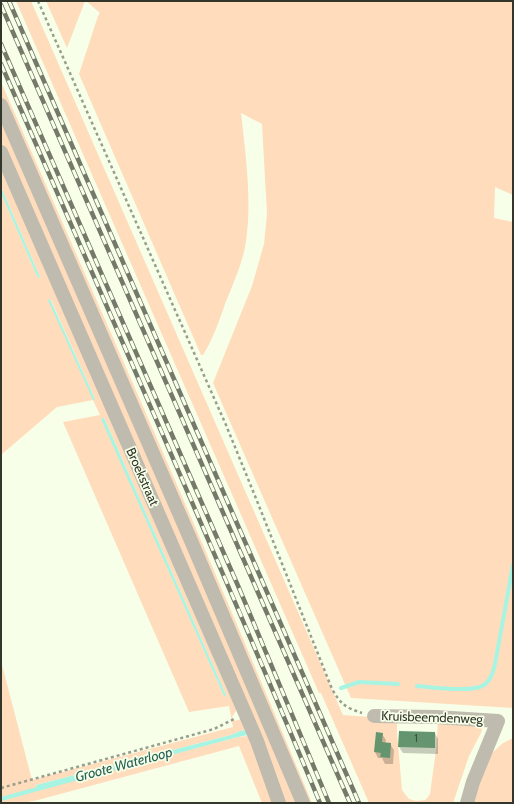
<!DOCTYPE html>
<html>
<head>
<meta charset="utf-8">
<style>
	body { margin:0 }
	#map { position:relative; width:514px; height:804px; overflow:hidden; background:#f7ffe8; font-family:Cabin,sans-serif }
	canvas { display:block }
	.frame { position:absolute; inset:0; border:2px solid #32362b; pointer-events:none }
</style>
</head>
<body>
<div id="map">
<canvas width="514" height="804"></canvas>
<div class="frame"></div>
</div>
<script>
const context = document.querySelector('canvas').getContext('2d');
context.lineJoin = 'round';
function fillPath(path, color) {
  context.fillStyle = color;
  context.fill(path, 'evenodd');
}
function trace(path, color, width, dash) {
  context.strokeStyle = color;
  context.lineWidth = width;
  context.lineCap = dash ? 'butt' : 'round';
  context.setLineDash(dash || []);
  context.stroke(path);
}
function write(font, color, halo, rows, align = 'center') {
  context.font = font + ' Cabin,sans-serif';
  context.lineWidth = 3.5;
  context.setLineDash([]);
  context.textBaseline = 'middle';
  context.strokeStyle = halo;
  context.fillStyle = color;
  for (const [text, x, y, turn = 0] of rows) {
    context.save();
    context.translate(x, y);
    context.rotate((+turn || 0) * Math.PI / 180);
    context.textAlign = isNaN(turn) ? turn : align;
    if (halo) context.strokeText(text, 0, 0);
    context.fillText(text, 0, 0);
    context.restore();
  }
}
fillPath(new Path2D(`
	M16,1H31L343,715L397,719V733L402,790L409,799L416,801L425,800L428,797L430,794L436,750L438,722L483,726L481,733L469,756L453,803H369L321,693H319Z
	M46,1H85L67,48Z
	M86,1H513V195L495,187L494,218L513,222V708L351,698L213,383L252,286L264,244L267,214L262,124L241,113C245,149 250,186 248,223C247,229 247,235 246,241C243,263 233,284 225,304C219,321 213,339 203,355H201L79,74L98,16L100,13Z
	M1,82C106,322 212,561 312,803H282L158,507L1,145Z
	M1,160L239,706L238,708L232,717L235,721L241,719L246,723L254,742L275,803H262L239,746L38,800L22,803H1V661L32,780L233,727L229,706L189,712L63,422L100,415L93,400L57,407L1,455V193L37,276L39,278L40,277L1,187ZM49,300H51L95,399H93ZM103,418H104L226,695L225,697L224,696L102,419ZM246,730L248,735L247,736L238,737L38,790L36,785L231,735L240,731Z
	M513,738V803H471L492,753L503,743Z`), '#ffdcbc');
fillPath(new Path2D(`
	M1,187L39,275L40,277L39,278L37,276L1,193Z
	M50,299L95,399L93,400L48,300Z
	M103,418H104L226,695L225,697L224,696L101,419Z
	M246,730L248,735L238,737L38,791L36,785L231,735L240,731Z`), '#a8f4e3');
fillPath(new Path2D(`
	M435,733L438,739V754L403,753L399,747Z
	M382,734L386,740L385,743L390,744L394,750L393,764H385L382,758H378L375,752Z`), '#0003');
trace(new Path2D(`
	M417,686C432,687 472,693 484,685C491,680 493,672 495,664L513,565
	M341,688L359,682L398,684
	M1,799L41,788`), '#a8f4e3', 4);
fillPath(new Path2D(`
	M399,731L435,732V748L398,747Z
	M376,732L383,733L382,742L391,743L390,758L380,757L381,753L374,752Z`), '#64956e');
trace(new Path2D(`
	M38,1L226,425L255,496L332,689C341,704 344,707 362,713
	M1,788L214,729L234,719`), '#989e8d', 2.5, [3, 3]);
trace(new Path2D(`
	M1,105L189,536L303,803
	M1,152L245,713L257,741L279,803
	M374,716L436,717L498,721L473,782L467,803`), '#bfbcaf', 14);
const rail = new Path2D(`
	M9,1L359,803
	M1,5L350,803
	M1,44L239,588L329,803
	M1,64C108,310 217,555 320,803`);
trace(rail, '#74796a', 4.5);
trace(rail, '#f7ffe8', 3, [9]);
write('11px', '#3e4e3c', null, [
	["1",416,739]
]);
write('13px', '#32362b', '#f7ffe8', [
	["Broekstraat",142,477,66],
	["Kruisbeemdenweg",432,718,2]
]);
write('italic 14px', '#266256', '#f7ffe8', [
	["Groote Waterloop",124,765,-15]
]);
</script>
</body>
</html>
